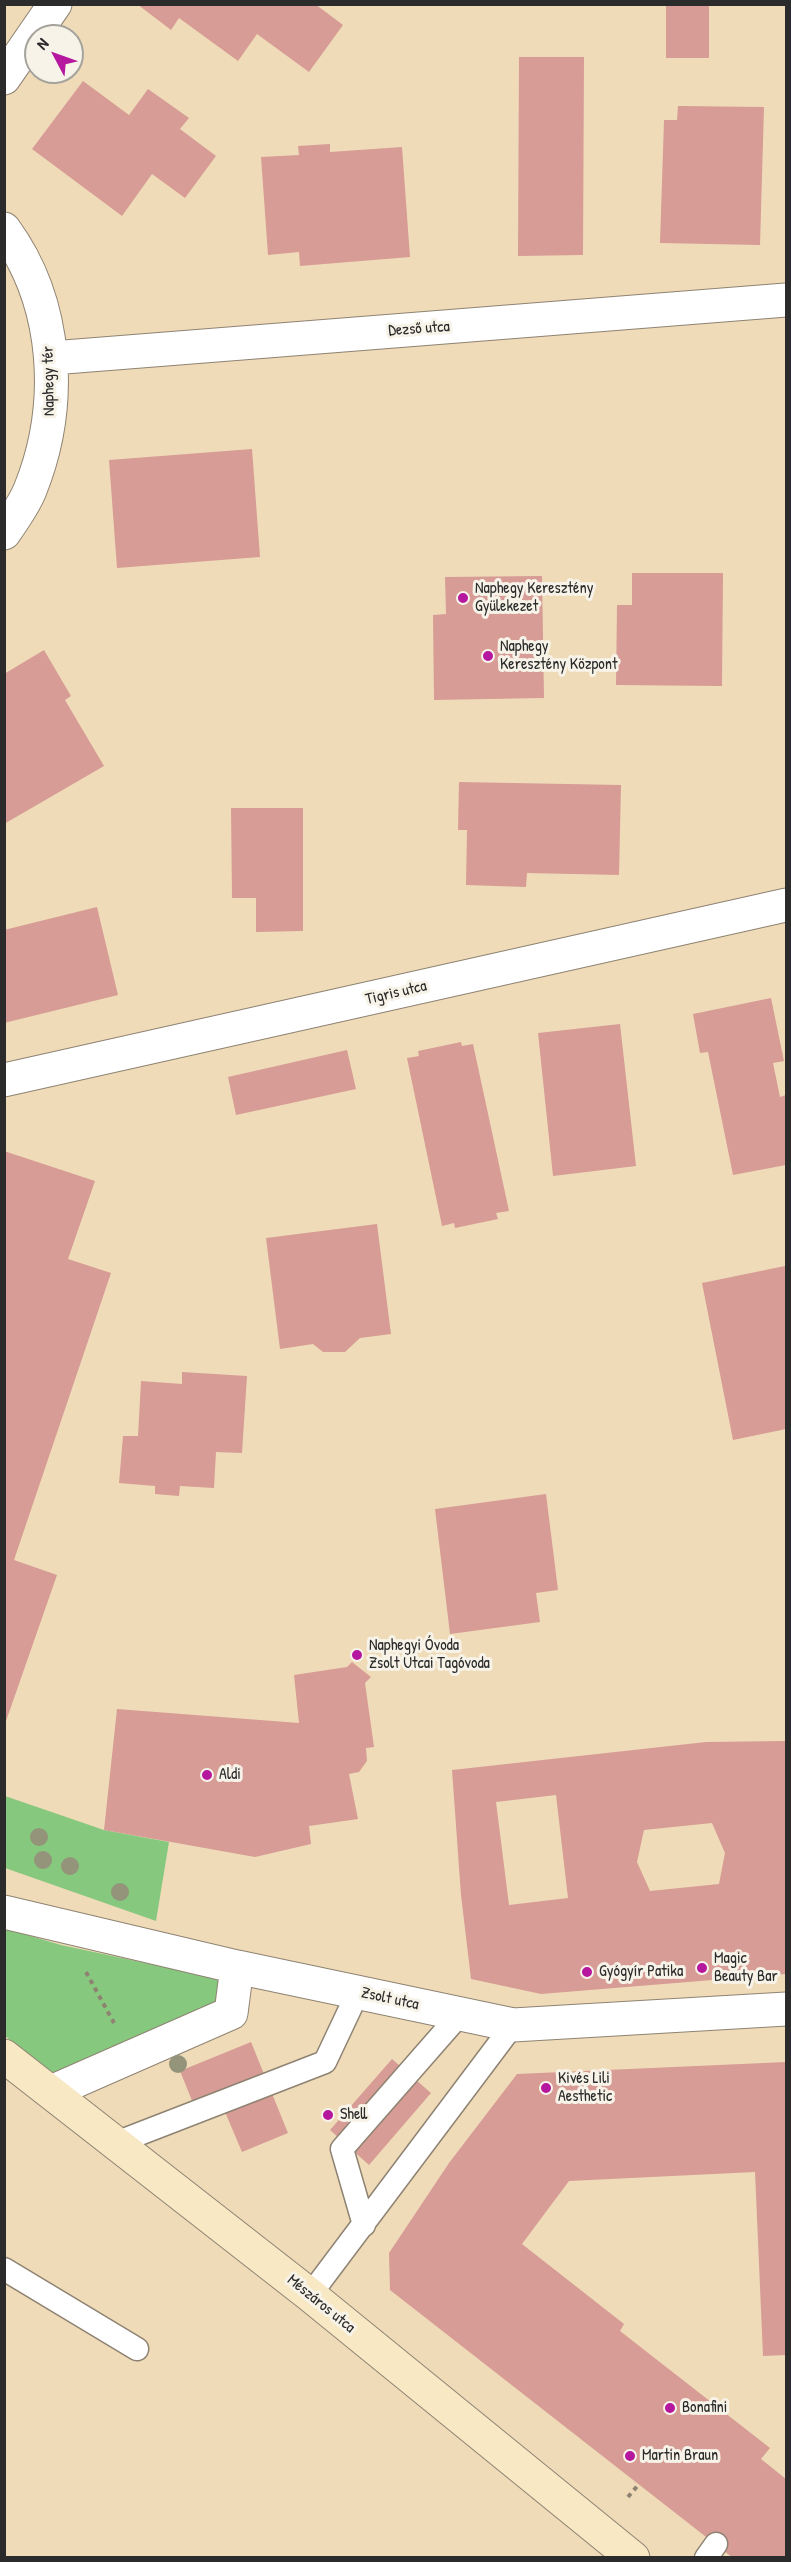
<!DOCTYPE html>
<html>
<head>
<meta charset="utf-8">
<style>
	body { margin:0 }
	#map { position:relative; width:791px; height:2562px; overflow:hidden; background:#f0dbb9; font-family:"Patrick Hand",sans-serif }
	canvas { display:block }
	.frame { position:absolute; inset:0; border:6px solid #2b2b2b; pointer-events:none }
	.north { position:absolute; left:24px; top:24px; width:60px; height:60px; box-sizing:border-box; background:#f7f3e8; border:2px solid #a5a39c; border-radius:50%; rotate:311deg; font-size:16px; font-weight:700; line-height:24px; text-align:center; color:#2b2b2b }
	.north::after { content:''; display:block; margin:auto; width:21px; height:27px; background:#b5179e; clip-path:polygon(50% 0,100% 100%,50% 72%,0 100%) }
</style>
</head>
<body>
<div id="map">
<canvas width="791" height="2562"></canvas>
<div class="frame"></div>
<div class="north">N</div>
</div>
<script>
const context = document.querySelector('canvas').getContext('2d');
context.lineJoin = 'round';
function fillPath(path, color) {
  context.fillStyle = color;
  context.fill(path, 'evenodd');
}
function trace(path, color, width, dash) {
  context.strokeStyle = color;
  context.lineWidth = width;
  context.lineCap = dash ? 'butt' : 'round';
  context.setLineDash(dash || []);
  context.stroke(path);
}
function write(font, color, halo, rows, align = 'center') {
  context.font = font + ' "Patrick Hand",sans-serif';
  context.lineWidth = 6;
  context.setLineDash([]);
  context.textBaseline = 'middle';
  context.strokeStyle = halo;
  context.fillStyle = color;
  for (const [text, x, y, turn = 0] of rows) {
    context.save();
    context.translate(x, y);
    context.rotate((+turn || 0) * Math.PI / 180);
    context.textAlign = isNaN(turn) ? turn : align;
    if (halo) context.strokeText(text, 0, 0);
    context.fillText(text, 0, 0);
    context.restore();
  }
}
fillPath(new Path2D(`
	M5,1796L104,1830L169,1842L156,1921L5,1868Z
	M4,1928L61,1945L220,1979L217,2003L54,2075L5,2036Z`), '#87c87f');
fillPath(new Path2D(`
	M137,4H315L343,25L309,72L257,34L238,61L179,18L171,30Z
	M666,5H709V58H666Z
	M519,57H584L583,255L518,256Z
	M83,81L129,115L148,89L189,118L180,129L216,156L185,198L152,174L122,216L32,149Z
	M678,106L764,107L760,245L660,243L664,120H677Z
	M330,144V152L402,147L410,257L300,266L299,252L268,255L261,157L299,155L298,146Z
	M252,449L260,557L117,568L109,460Z
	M632,573H723L722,686L616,685L617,605H632Z
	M542,576L544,698L434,700L433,615L446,614L445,577Z
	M44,650L71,696L65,700L104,766L4,824V674Z
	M459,782L621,785L619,875L527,873L526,887L466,885L467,830H458Z
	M231,808H303V931L256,932V898H232Z
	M97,907L118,995L4,1023V930Z
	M771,998L784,1061L773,1063L780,1097L786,1095V1165L733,1175L708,1052L700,1053L693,1014Z
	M620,1024L636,1166L553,1176L538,1033Z
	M461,1042L462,1046L473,1044L509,1211L496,1213L498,1219L455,1228L454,1223L442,1226L407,1058L419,1056L418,1051Z
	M347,1050L356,1089L236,1115L228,1077Z
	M4,1151L95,1181L68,1259L111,1273L14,1560L57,1575L5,1724Z
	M377,1224L391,1334L360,1338L345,1352H323L313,1344L280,1349L266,1238Z
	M785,1266L786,1429L733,1440L702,1283Z
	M182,1372L247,1376L242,1453L216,1452L214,1488L180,1486L179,1496L155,1494V1486L119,1483L123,1436H138L141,1381L182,1384Z
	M546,1494L558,1590L536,1593L540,1622L450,1634L435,1509Z
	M352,1662L371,1677L365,1683L374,1747L366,1748L367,1761L359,1772L349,1774L358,1819L309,1826L311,1844L255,1857L104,1830L117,1709L299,1723L294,1675L347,1667Z
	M786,1741V1974L541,1994L471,1979L461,1895L452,1770L706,1742ZM556,1795L568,1898L509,1905L496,1802ZM712,1823L725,1853L719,1884L650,1891L637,1862L644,1830Z
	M251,2042L288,2133L242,2152L217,2093L193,2103L180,2071Z
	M392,2059L431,2093L369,2165L330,2130Z
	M786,2062V2355L763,2356L755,2172L569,2181L522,2244L624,2324L620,2331L770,2448L761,2459L786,2479V2558H733L390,2290L389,2253L449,2163L517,2074Z`), '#d69c95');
const lane = new Path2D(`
	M116,2143L325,2062L358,1992
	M364,2225L342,2149L461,2013
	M4,2269L137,2349
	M310,2295L513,2025
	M706,2558L716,2544`);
const street = new Path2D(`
	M4,78L55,4
	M4,229C59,304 64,406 30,490C24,505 13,520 4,533
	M52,358L786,300
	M4,1080L786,905
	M4,1912L237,1967L513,2025L786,2009
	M51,2092L231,2013L237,1967`);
const secondary = new Path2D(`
	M4,2056L310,2295L633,2558`);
trace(lane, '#8e8372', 25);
trace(street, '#8e8372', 35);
trace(secondary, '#8e8372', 35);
trace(new Path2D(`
	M86,1972L114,2023
	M628,2497L639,2484`), '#8e8372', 4, [4.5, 4.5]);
trace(lane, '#fff', 22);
trace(street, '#fff', 33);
trace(secondary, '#f8e8c3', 33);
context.fillStyle = '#939479';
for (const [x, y] of [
	[39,1837],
	[43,1860],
	[70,1866],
	[120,1892],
	[178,2064]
]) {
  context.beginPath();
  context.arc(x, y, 9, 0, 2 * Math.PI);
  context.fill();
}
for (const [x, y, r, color] of [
	[463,598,6,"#b5179e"],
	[488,656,6,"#b5179e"],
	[357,1655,6,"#b5179e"],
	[207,1775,6,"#b5179e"],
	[702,1968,6,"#b5179e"],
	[587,1972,6,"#b5179e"],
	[546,2088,6,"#b5179e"],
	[328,2115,6,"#b5179e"],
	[670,2408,6,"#b5179e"],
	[630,2456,6,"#b5179e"]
]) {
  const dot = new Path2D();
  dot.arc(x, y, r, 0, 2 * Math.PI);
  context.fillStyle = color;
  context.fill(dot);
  trace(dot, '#f7f3e8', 2);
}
write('16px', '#2b2b2b', '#f7f3e8', [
	["Dezső utca",419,329,-4],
	["Naphegy tér",49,381,-91],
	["Tigris utca",396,993,-13],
	["Zsolt utca",390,1999,12],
	["Mészáros utca",321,2304,39]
]);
write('16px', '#2b2b2b', '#f7f3e8', [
	["Naphegy Keresztény",475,589],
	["Gyülekezet",475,607],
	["Naphegy",500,647],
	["Keresztény Központ",500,665],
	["Naphegyi Óvoda",369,1646],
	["Zsolt Utcai Tagóvoda",369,1664],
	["Aldi",219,1775],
	["Magic",714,1959],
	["Beauty Bar",714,1977],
	["Gyógyír Patika",599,1972],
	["Kivés Lili",558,2079],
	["Aesthetic",558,2097],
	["Shell",340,2115],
	["Bonafini",682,2408],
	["Martin Braun",642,2456]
], 'left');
</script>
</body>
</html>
